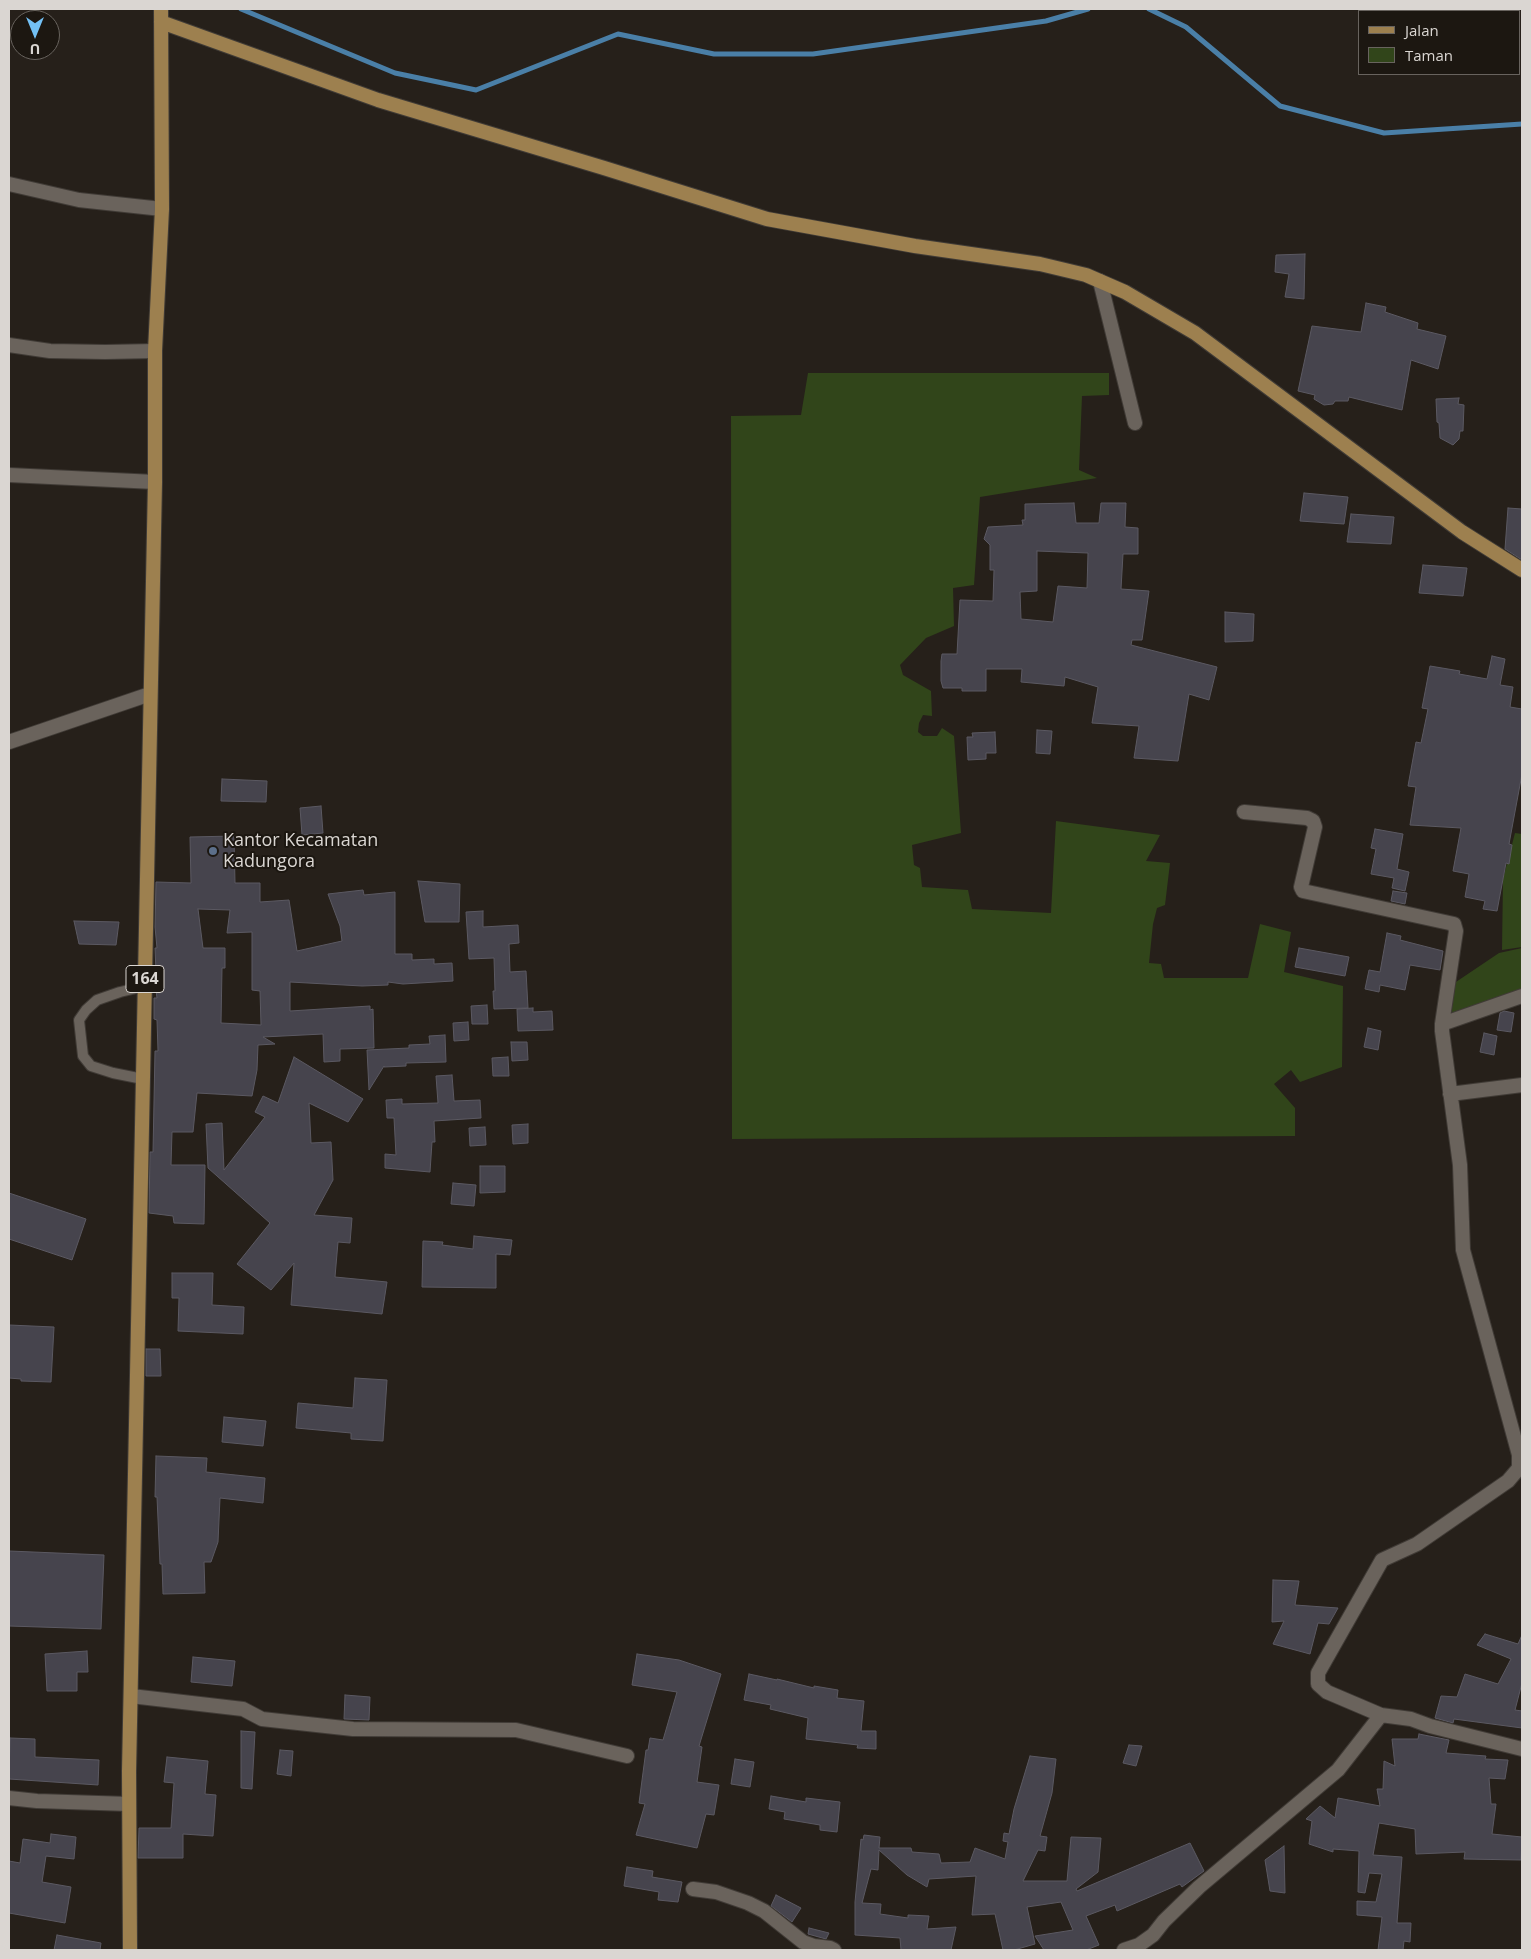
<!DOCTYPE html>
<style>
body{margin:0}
#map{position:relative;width:1531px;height:1959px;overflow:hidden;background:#26201a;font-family:"Open Sans",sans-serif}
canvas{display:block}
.frame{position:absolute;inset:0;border:10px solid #dad6d2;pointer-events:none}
.legend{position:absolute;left:1358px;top:10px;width:162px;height:65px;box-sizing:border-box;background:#1c1711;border:1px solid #68635e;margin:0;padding:6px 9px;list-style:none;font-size:15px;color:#dad6d2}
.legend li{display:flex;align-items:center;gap:10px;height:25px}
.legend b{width:25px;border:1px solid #68635e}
.north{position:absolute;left:10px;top:10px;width:50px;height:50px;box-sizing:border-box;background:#1c1711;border:1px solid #68635e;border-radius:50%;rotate:180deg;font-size:14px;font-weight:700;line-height:20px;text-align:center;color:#dad6d2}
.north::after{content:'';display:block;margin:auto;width:18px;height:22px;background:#73c1f5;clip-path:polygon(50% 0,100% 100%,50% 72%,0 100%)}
</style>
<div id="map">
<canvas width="1531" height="1959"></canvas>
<div class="frame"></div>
<ul class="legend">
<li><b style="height:6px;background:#9d804f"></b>Jalan</li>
<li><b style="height:14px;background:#31451a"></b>Taman</li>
</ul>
<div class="north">U</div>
</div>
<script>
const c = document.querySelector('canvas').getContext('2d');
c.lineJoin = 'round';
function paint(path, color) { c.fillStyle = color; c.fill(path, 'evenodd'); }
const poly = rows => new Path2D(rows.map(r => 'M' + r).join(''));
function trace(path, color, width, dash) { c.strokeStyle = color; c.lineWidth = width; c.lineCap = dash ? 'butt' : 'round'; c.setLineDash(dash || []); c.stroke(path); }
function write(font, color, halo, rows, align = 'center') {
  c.font = font + ' "Open Sans",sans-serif'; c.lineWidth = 4; c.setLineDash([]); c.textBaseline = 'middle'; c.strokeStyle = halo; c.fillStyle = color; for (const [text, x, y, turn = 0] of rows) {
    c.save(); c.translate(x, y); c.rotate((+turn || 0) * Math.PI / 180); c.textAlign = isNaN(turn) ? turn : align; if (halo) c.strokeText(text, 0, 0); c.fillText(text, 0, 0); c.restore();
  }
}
paint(poly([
 [808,373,1109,373,1109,395,1082,396,1079,470,1097,478,980,497,974,585,953,588,954,626,926,638,900,665,903,675,931,691,932,716,923,715,919,723,918,732,923,736,937,736,942,728,954,736,961,833,912,845,914,865,920,868,922,887,968,890,972,909,1051,913,1056,821,1160,835,1146,861,1170,863,1165,905,1157,908,1153,924,1149,963,1161,964,1164,978,1248,978,1260,924,1291,932,1284,972,1343,986,1342,1067,1300,1082,1291,1070,1274,1084,1295,1108,1295,1136,732,1139,731,416,801,415],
 [1515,833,1522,834,1522,947,1502,950,1503,879],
 [1522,948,1522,993,1446,1019,1447,988,1499,953]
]), '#31451a');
trace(poly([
 [241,9,395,73,476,90,618,34,714,54,813,54,1046,21,1088,9],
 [1149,9,1186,27,1280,106,1384,133,1522,124]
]), '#4a7fa7', 5);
const building = poly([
 [1305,254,1304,299,1285,297,1289,274,1275,272,1276,255,1305,254],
 [1366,303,1386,307,1385,312,1418,323,1417,329,1446,336,1438,369,1411,360,1402,410,1349,397,1348,401,1335,401,1333,404,1324,405,1314,399,1315,395,1298,391,1312,326,1361,332,1366,303],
 [1459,398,1458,404,1464,405,1463,431,1460,431,1459,439,1453,445,1440,438,1439,423,1437,422,1436,399,1459,398],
 [1304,493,1348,497,1344,524,1300,521,1304,493],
 [1074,503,1076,523,1099,523,1101,503,1126,503,1125,527,1138,528,1138,554,1123,554,1121,589,1149,591,1142,640,1132,640,1131,645,1217,667,1209,700,1189,694,1178,761,1134,758,1139,726,1092,723,1098,687,1065,677,1064,686,1021,682,1022,669,986,669,986,691,962,691,962,688,943,688,941,681,941,661,942,654,957,654,960,600,993,601,994,570,990,570,990,545,984,539,988,527,1023,525,1022,520,1025,520,1025,504,1074,503],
 [1037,551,1088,553,1087,588,1058,586,1053,622,1021,619,1020,592,1037,591,1037,551],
 [1508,508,1522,509,1522,560,1505,549,1508,508],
 [1351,514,1394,517,1391,544,1347,542,1351,514],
 [1423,565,1467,568,1463,596,1419,593,1423,565],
 [1225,612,1254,614,1253,641,1225,642,1225,612],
 [1492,656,1505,659,1500,685,1513,687,1510,707,1522,709,1522,774,1509,844,1512,845,1509,864,1506,863,1497,911,1483,909,1485,901,1465,897,1469,874,1453,871,1461,828,1410,825,1416,787,1408,786,1416,742,1421,743,1428,709,1422,708,1430,666,1460,671,1459,674,1487,679,1492,656],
 [1037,730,1052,731,1050,754,1036,753,1037,730],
 [995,732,996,753,986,753,986,759,968,760,967,737,973,737,972,733,995,732],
 [222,779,267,781,266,802,221,801,222,779],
 [321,806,323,833,302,835,300,808,321,806],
 [1375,829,1403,834,1397,869,1409,872,1405,891,1392,888,1394,878,1371,874,1376,849,1371,848,1375,829],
 [234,836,235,883,260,883,260,902,289,900,297,951,342,941,340,926,328,894,363,890,364,895,395,892,395,954,412,954,412,960,434,959,434,964,452,963,453,981,403,984,388,982,388,985,362,986,290,982,290,1011,370,1006,370,1010,373,1009,374,1048,340,1049,340,1061,324,1062,323,1034,263,1037,275,1044,258,1045,257,1070,252,1096,197,1093,193,1132,172,1132,171,1165,205,1165,204,1224,174,1223,173,1216,149,1213,150,1152,153,1152,155,1051,158,1051,157,1020,154,1019,154,998,157,998,154,975,154,971,156,972,155,948,157,948,155,927,156,882,191,883,190,837,234,836],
 [198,909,230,910,227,933,252,932,252,990,260,991,261,1025,221,1023,222,968,225,968,225,948,203,948,198,909],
 [418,881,460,884,459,922,425,922,418,881],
 [1393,891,1407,893,1405,904,1391,901,1393,891],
 [483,911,483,927,518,925,519,943,509,944,510,972,526,971,528,1008,494,1009,493,991,495,991,494,958,469,959,466,912,483,911],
 [74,921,119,922,116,945,79,944,74,921],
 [1387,933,1401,936,1400,940,1443,951,1440,970,1410,965,1405,990,1380,985,1379,992,1365,989,1369,970,1380,972,1387,933],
 [1299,948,1349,957,1345,976,1295,967,1299,948],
 [487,1005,488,1024,472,1024,471,1006,487,1005],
 [533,1008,533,1012,552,1011,553,1030,518,1031,517,1009,533,1008],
 [1504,1011,1514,1013,1511,1032,1497,1030,1500,1013,1504,1011],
 [468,1022,469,1040,454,1041,453,1023,468,1022],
 [1368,1028,1381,1031,1378,1050,1364,1047,1368,1028],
 [1484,1033,1497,1036,1494,1055,1480,1052,1484,1033],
 [445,1035,446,1062,406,1063,406,1066,384,1067,384,1066,369,1090,367,1050,409,1048,409,1045,430,1044,429,1036,445,1035],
 [511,1042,527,1042,528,1060,512,1061,511,1042],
 [294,1057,363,1099,348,1122,309,1103,311,1143,331,1142,333,1180,314,1215,352,1218,350,1243,338,1242,335,1277,387,1282,382,1314,291,1305,294,1263,271,1290,237,1264,270,1223,208,1168,206,1124,222,1123,224,1170,265,1117,255,1112,263,1096,278,1103,294,1057],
 [508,1057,509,1076,493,1076,492,1058,508,1057],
 [452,1075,454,1101,480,1100,481,1118,434,1121,435,1142,432,1142,430,1172,385,1168,385,1154,396,1155,394,1118,387,1118,386,1100,402,1099,402,1104,438,1103,436,1076,452,1075],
 [528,1124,528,1143,513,1144,512,1125,528,1124],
 [485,1127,486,1145,470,1146,469,1128,485,1127],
 [480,1166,505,1166,505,1192,480,1193,480,1166],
 [453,1183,476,1185,474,1206,451,1204,453,1183],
 [9,1193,86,1219,72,1260,9,1239,9,1193],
 [474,1236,512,1240,510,1255,496,1254,496,1288,422,1287,423,1241,443,1242,442,1245,473,1249,474,1236],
 [172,1273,213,1273,212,1305,244,1307,243,1334,178,1331,179,1298,172,1298,172,1273],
 [9,1325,54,1327,51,1382,21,1381,21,1379,9,1378,9,1325],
 [146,1349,160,1349,161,1376,146,1376,146,1349],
 [355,1378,387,1380,383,1441,351,1439,351,1433,296,1428,298,1403,353,1408,355,1378],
 [224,1417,266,1421,263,1446,222,1442,224,1417],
 [156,1456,207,1458,206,1472,265,1478,263,1503,220,1498,218,1542,211,1562,204,1562,205,1593,163,1594,162,1564,160,1564,157,1497,155,1497,156,1456],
 [9,1551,104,1555,101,1629,9,1626,9,1551],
 [1273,1580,1299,1581,1295,1605,1338,1608,1329,1624,1318,1623,1310,1654,1273,1644,1284,1621,1272,1622,1273,1580],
 [1485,1634,1518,1644,1522,1635,1522,1683,1515,1710,1522,1711,1522,1728,1454,1719,1453,1723,1435,1718,1441,1696,1457,1697,1465,1674,1498,1684,1511,1659,1477,1645,1485,1634],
 [87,1651,88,1672,77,1672,77,1691,47,1691,45,1654,87,1651],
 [637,1654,679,1660,721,1674,699,1746,702,1747,697,1782,719,1785,714,1815,706,1814,697,1848,636,1835,645,1804,639,1803,646,1750,648,1750,650,1738,663,1740,677,1692,632,1685,637,1654],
 [193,1657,235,1661,232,1686,191,1682,193,1657],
 [749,1674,777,1680,777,1679,814,1688,814,1686,838,1690,837,1698,864,1701,861,1731,876,1731,876,1749,857,1748,858,1745,806,1739,808,1718,770,1709,771,1705,744,1700,749,1674],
 [345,1695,370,1697,369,1720,344,1719,345,1695],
 [241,1731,255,1732,252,1789,241,1788,241,1731],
 [1419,1734,1449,1740,1446,1753,1486,1756,1485,1759,1508,1760,1505,1779,1489,1778,1491,1804,1496,1804,1492,1834,1522,1837,1521,1860,1464,1859,1465,1852,1416,1854,1415,1829,1379,1823,1373,1855,1402,1857,1397,1923,1411,1923,1410,1942,1404,1941,1403,1950,1378,1950,1382,1917,1357,1915,1357,1901,1376,1902,1382,1874,1369,1873,1365,1893,1358,1892,1359,1851,1333,1849,1333,1852,1309,1844,1312,1821,1306,1819,1320,1806,1335,1818,1338,1798,1380,1806,1377,1789,1383,1789,1384,1761,1395,1766,1392,1739,1418,1739,1419,1734],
 [10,1738,35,1739,35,1757,99,1760,98,1785,9,1779,10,1738],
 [1129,1745,1142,1746,1136,1766,1123,1763,1129,1745],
 [280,1750,293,1751,291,1776,277,1774,280,1750],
 [1030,1756,1056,1759,1052,1793,1040,1836,1047,1837,1045,1851,1038,1850,1023,1881,1067,1881,1071,1837,1101,1838,1098,1872,1076,1889,1077,1891,1190,1843,1204,1871,1182,1887,1180,1884,1117,1911,1115,1905,1086,1916,1099,1945,1086,1950,1044,1950,1035,1936,1073,1930,1061,1902,1027,1907,1035,1944,1014,1950,1003,1950,995,1914,972,1915,976,1876,929,1879,927,1887,907,1875,879,1850,878,1870,871,1869,862,1903,881,1904,880,1914,908,1918,908,1915,929,1916,927,1929,956,1927,951,1950,901,1950,900,1938,855,1935,855,1902,861,1839,863,1840,864,1835,880,1837,879,1848,911,1848,912,1852,939,1854,941,1863,970,1862,975,1848,1005,1859,1008,1842,1003,1841,1004,1833,1009,1834,1014,1809,1030,1756],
 [167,1757,208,1761,205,1794,216,1795,213,1836,183,1834,183,1858,138,1858,139,1828,171,1828,174,1783,164,1782,167,1757],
 [735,1759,754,1762,750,1787,731,1784,735,1759],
 [771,1796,806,1802,806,1798,840,1802,837,1832,820,1830,820,1825,784,1819,785,1812,769,1809,771,1796],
 [51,1834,76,1837,74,1859,46,1856,42,1882,71,1887,65,1923,9,1913,9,1861,20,1863,23,1839,50,1843,51,1834],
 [1284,1846,1285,1893,1270,1891,1265,1860,1284,1846],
 [627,1867,653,1871,652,1877,682,1882,678,1902,658,1900,659,1892,624,1886,627,1867],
 [776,1895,801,1908,792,1922,771,1906,776,1895],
 [809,1928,829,1933,826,1939,808,1934,809,1928],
 [57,1935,101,1943,100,1950,54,1950,57,1935]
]);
paint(building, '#46444d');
trace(building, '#5b5962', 1);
const service = poly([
 [143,1079,113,1073,91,1066,83,1056,79,1020,86,1010,97,1000,120,992,145,986]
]);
const minor = poly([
 [9,184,79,200,162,209],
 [1100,281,1135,423],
 [9,345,50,351,105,352,155,351],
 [9,475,155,482],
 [1244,812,1307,818,1313,821,1315,827,1301,887,1303,891,1454,924,1456,931,1442,1024],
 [1450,1094,1522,1085],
 [131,1696,243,1709,262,1719,353,1729,516,1730,627,1756],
 [1381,1715,1327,1692,1318,1684,1318,1673,1382,1560,1417,1544,1508,1481,1519,1468,1519,1455,1463,1250,1460,1165,1442,1031,1442,1024,1522,996],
 [9,1798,37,1801,129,1804],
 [693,1889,716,1892,748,1903,764,1911,803,1942,814,1946,830,1948,834,1950],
 [1124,1950,1139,1945,1153,1935,1164,1921,1199,1887,1338,1770,1381,1715,1411,1719,1430,1726,1522,1749]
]);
const tertiary = poly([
 [9,742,150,694]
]);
const primary = poly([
 [161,22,378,100,604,168,767,219,915,246,1040,264,1086,275,1125,292,1195,333,1462,532,1522,570],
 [130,1950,129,1771,155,482,155,351,162,209,161,9]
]);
trace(service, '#403b36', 12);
trace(minor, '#403b36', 16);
trace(tertiary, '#403b36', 16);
trace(primary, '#403b36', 16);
trace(service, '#6a635c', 10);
trace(minor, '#6a635c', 14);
trace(tertiary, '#6a635c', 14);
trace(primary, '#9d804f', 14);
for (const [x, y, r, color] of [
 [213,851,5,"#5c6f8a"]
]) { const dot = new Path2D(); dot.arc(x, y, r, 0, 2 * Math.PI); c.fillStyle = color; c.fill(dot); trace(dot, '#1c1711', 2); }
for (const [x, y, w] of [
 [145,979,38]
]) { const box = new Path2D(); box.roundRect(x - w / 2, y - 13.5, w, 27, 4); c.fillStyle = '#1c1711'; c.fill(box); trace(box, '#dad6d2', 1); }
write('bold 16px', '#dad6d2', null, [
 ["164",145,979]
]);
write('18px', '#dad6d2', '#1c1711', [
 ["Kantor Kecamatan",223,841],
 ["Kadungora",223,862]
], 'left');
</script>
